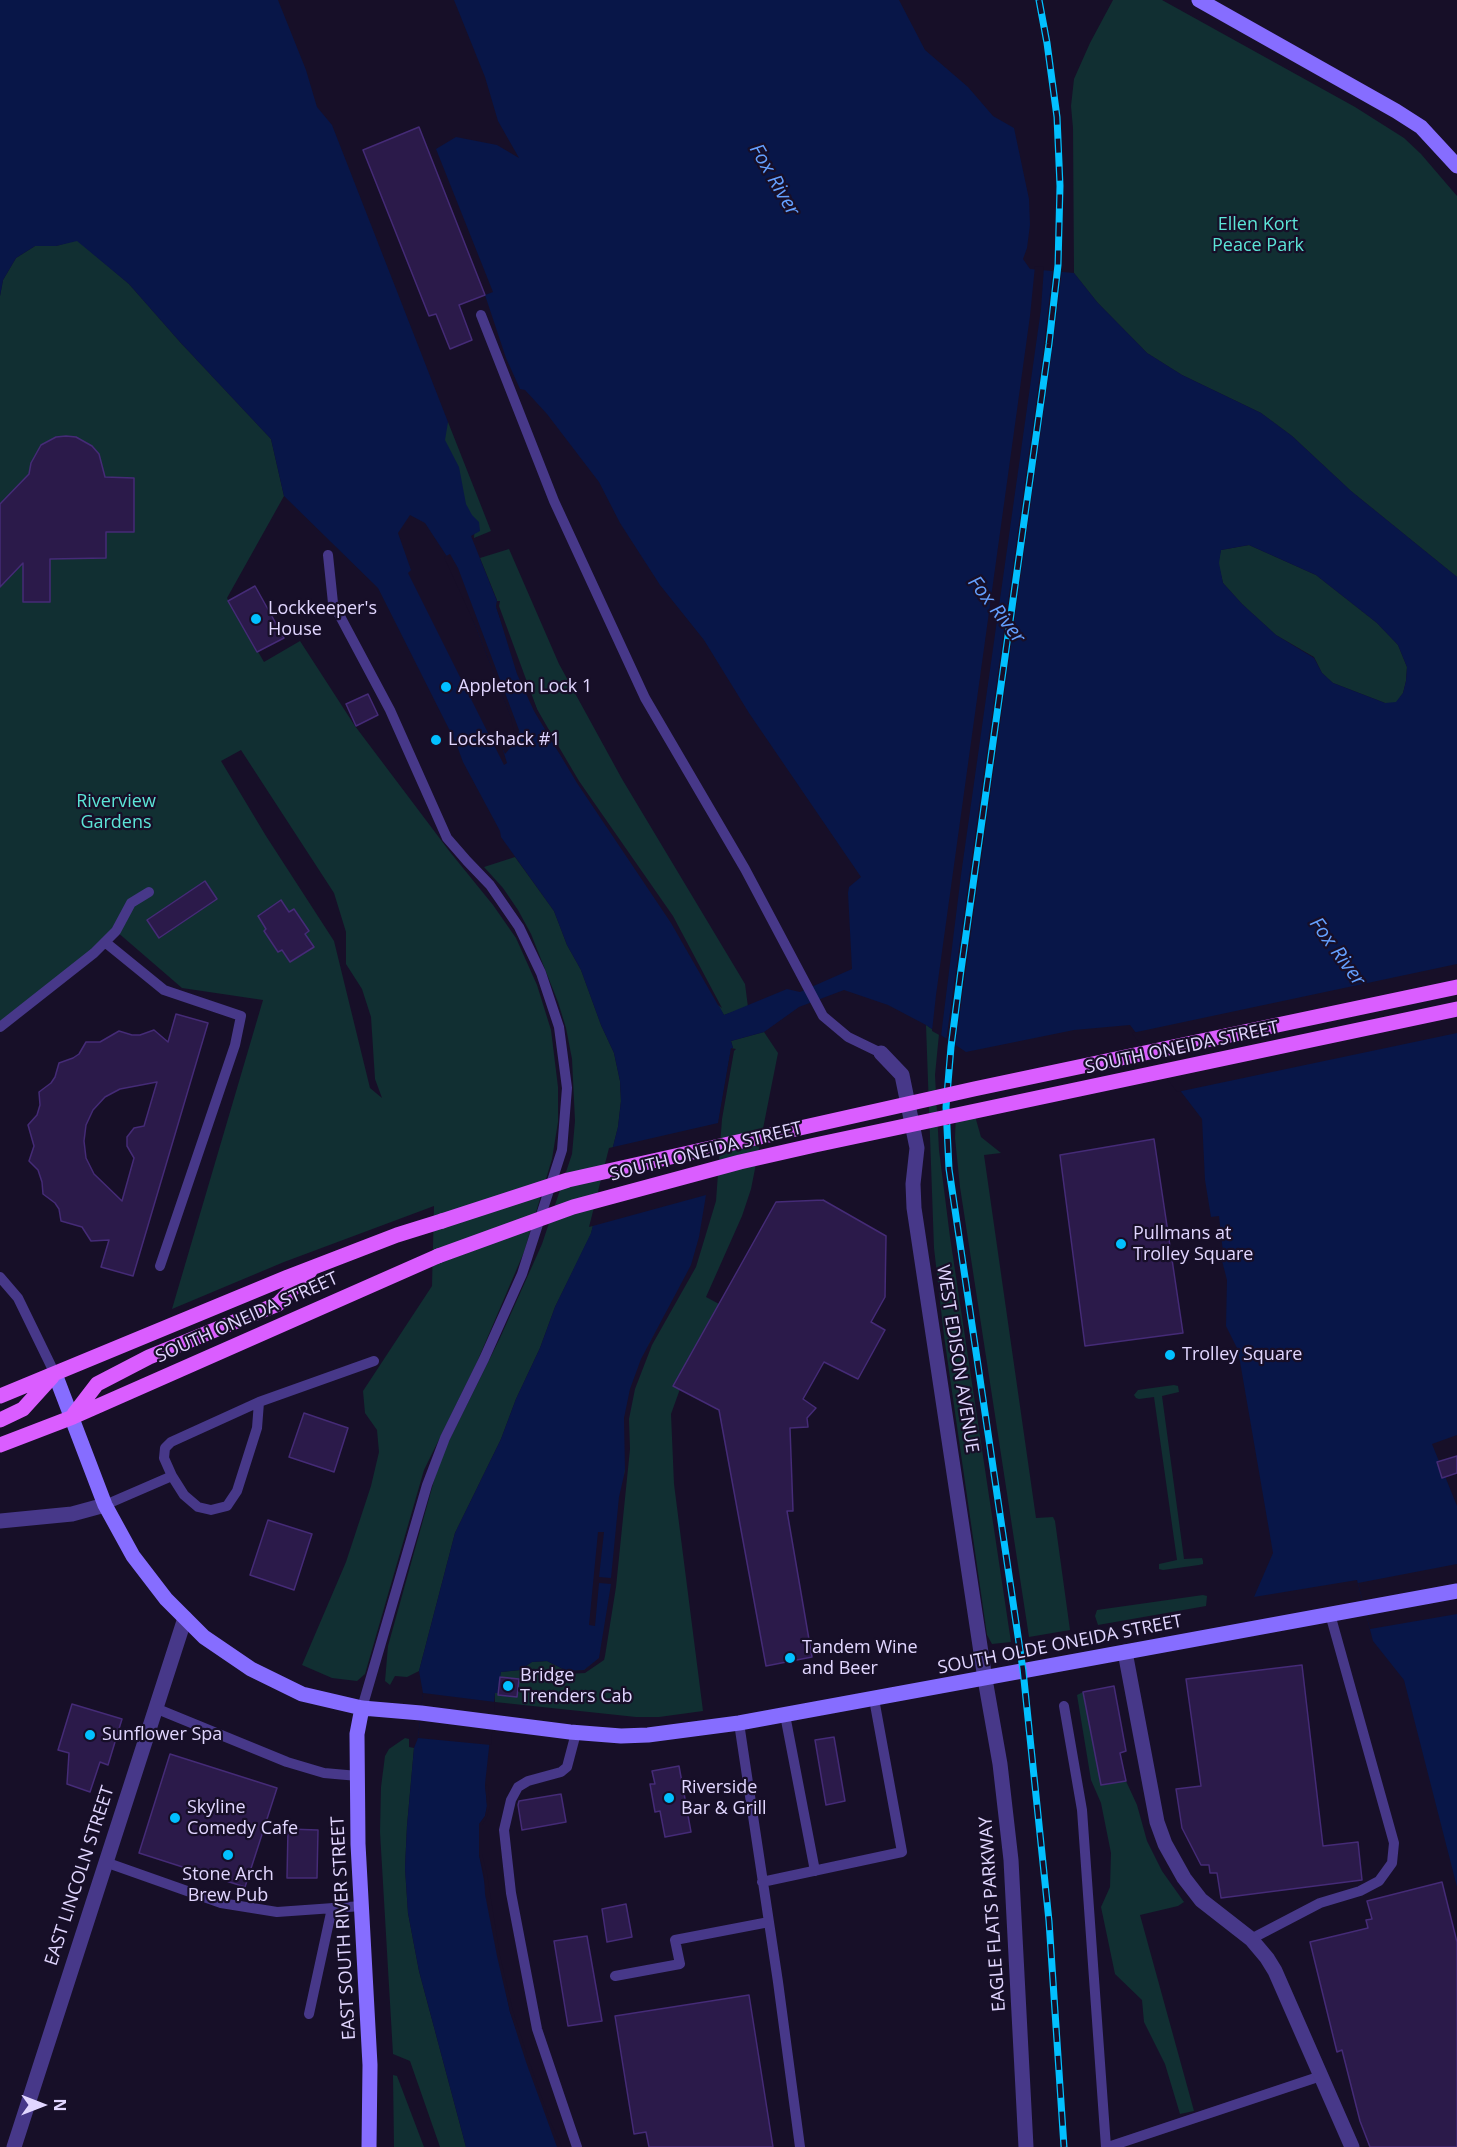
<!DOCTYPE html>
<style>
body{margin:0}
#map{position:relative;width:1457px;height:2147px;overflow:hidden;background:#170f28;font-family:"Open Sans",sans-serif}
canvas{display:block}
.north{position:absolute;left:12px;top:2075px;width:60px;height:60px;-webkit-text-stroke:4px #170f28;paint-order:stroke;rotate:90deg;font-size:16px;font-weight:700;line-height:24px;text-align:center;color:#e1d6ff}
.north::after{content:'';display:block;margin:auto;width:21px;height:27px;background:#e1d6ff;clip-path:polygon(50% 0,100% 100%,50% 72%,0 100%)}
</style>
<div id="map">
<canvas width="1457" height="2147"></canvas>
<div class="north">N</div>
</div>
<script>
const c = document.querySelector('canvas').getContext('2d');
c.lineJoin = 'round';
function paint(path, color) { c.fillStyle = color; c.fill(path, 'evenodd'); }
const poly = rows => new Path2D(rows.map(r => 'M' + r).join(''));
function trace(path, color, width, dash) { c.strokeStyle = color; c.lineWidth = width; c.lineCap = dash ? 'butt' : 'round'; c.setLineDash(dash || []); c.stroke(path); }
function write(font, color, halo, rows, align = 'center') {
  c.font = font + ' "Open Sans",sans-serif'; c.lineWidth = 4.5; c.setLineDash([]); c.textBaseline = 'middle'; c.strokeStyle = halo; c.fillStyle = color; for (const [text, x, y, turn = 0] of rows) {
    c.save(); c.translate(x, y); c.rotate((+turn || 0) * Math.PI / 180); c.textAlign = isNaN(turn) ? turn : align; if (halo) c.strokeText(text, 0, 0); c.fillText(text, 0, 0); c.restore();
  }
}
paint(poly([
 [1113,0,1162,0,1355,107,1404,138,1421,154,1457,196,1457,577,1351,491,1292,436,1261,413,1182,375,1147,353,1097,302,1074,273,1073,128,1071,106,1074,79,1090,43],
 [77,240,129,284,180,342,271,439,284,496,227,598,264,662,300,641,355,726,450,852,493,905,516,938,537,985,551,1030,558,1087,558,1122,552,1159,524,1252,477,1362,424,1470,365,1674,357,1681,332,1678,302,1665,346,1562,371,1486,379,1452,377,1430,365,1413,363,1391,432,1286,434,1206,284,1262,172,1309,263,1000,182,988,116,931,0,1027,0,296,3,280,16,258,35,246,56,246],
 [241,750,334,893,346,932,346,964,362,989,371,1017,375,1079,382,1098,370,1088,334,941,266,836,221,761],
 [448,422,491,531,474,538,475,522,466,513,444,443,443,427],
 [1249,545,1316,575,1377,623,1398,645,1407,667,1406,681,1403,693,1396,703,1385,703,1333,683,1322,673,1314,657,1276,635,1242,604,1223,583,1218,563,1221,550],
 [509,549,559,664,622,779,745,984,748,1007,724,1015,577,783,541,720,496,606,497,600,480,558],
 [515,857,554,911,567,945,581,970,601,1025,614,1053,620,1081,621,1101,618,1127,591,1234,555,1307,540,1348,516,1399,501,1439,455,1533,419,1671,407,1677,395,1676,390,1685,385,1681,388,1646,435,1477,445,1449,500,1338,542,1244,572,1154,575,1121,572,1059,566,1028,558,1002,531,934,518,910,503,888,484,867],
 [926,1025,939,1034,935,1075,939,1150,950,1237,1011,1642,992,1644,987,1635,944,1336,934,1248],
 [764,1032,778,1053,751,1189,742,1216,706,1297,719,1304,680,1389,671,1414,674,1484,703,1711,659,1717,636,1717,495,1702,495,1692,501,1672,520,1670,532,1662,547,1661,567,1671,632,1388,719,1119,731,1048,733,1048,731,1041],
 [956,1111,975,1116,981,1137,1001,1153,984,1155,1036,1518,1053,1517,1055,1521,1070,1630,1029,1637,960,1187,955,1138],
 [1174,1385,1178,1386,1179,1392,1162,1396,1184,1559,1202,1558,1203,1561,1203,1564,1199,1565,1163,1570,1159,1569,1159,1564,1177,1560,1154,1397,1139,1399,1136,1398,1134,1395,1138,1390],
 [1203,1595,1207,1596,1206,1606,1098,1625,1095,1616,1097,1610],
 [1083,1692,1101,1785,1126,1781,1137,1805,1147,1841,1162,1871,1184,1902,1178,1906,1140,1915,1194,2111,1180,2114,1165,2064,1144,2022,1142,2000,1115,1974,1101,1907,1110,1887,1111,1853,1101,1803,1091,1780,1077,1695],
 [405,1738,409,1739,409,1747,414,1748,407,1826,405,1868,408,1913,419,1971,466,2147,440,2147,410,2061,393,2054,380,1832,381,1787,385,1756,389,1749],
 [393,2075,397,2076,424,2147,394,2147]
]), '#112f32');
paint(poly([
 [0,0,278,0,306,70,317,107,332,125,448,422,445,440,459,467,466,504,472,515,479,522,480,531,471,536,497,601,496,607,521,675,550,739,671,918,724,1015,787,989,800,992,852,969,848,893,849,887,861,877,749,713,704,640,660,585,620,523,599,482,547,414,525,390,520,389,506,358,485,295,493,292,436,149,456,137,497,145,519,158,498,121,485,77,454,0,899,0,925,50,968,87,993,116,1014,128,1029,199,1030,225,1027,248,1023,259,1030,269,1074,273,1097,302,1147,353,1182,375,1261,413,1292,436,1351,491,1457,577,1457,1435,1432,1444,1457,1506,1457,1887,1404,1680,1373,1641,1357,1580,1254,1597,1273,1553,1238,1350,1226,1326,1227,1280,1220,1253,1223,1252,1219,1216,1211,1217,1205,1180,1202,1119,1130,1025,1074,1030,966,1052,926,1025,888,1005,844,990,799,1007,764,1032,731,1041,733,1048,731,1049,719,1119,713,1200,693,1265,649,1344,632,1388,626,1419,627,1448,613,1587,602,1657,584,1670,567,1671,547,1661,532,1662,520,1670,501,1672,498,1693,495,1693,485,1784,487,1806,485,1816,479,1825,479,1855,510,2012,559,2147,466,2147,419,1971,408,1913,405,1868,407,1826,414,1748,418,1738,423,1693,419,1671,455,1533,501,1439,516,1399,540,1348,555,1307,591,1233,618,1127,621,1101,620,1081,614,1053,601,1025,581,970,567,945,554,911,501,837,500,831,463,762,456,743,378,588,284,496,271,439,180,342,129,284,77,241,56,246,35,246,16,258,3,280,0,296],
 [410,515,425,523,450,561,517,732,515,741,503,750,507,763,504,765,408,573,411,570,398,533],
 [1249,545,1316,575,1377,623,1398,645,1407,667,1406,681,1403,693,1396,702,1385,703,1333,683,1322,673,1314,658,1276,635,1242,604,1223,583,1219,563,1221,550]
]), '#081648');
paint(poly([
 [1035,266,1044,267,1041,309,961,875,941,1036,932,1031,936,995,1030,316],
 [1053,268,1062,269,1055,330,955,1048,946,1041,1043,353],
 [450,554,458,568,519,730,518,739,505,754,502,747,513,740,514,732,511,717,476,627,444,557],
 [497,601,500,601,499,606,537,709,553,737,579,781,673,916,722,1008,718,1005,671,923,577,783,534,711,517,674,496,606],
 [1457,964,1457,1033,1177,1092,1132,1033],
 [731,1048,736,1049,734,1051,722,1119,716,1201,696,1267,652,1345,635,1389,629,1419,630,1449,616,1587,605,1656,604,1660,585,1673,568,1674,567,1671,584,1670,599,1658,611,1584,599,1583,595,1626,589,1625,598,1532,604,1532,599,1577,611,1578,619,1497,625,1471,624,1418,630,1389,641,1359,691,1265,699,1237,706,1195,589,1227,609,1148,718,1123],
 [1457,1564,1457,1614,1370,1629,1358,1583],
 [423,1693,495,1702,491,1745,418,1738],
 [485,1784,488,1786,490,1806,487,1817,482,1825,482,1854,487,1874,500,1956,513,2011,529,2061,550,2121,562,2147,557,2147,526,2062,510,2012,497,1956,485,1894,484,1874,479,1855,479,1824,485,1816,487,1806]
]), '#170f28');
const building = poly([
 [419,127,485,295,459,305,472,340,450,349,436,314,429,316,363,150,419,127],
 [66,436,76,437,92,446,99,454,105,477,134,478,134,532,106,532,106,558,50,559,50,602,23,602,23,563,0,587,0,504,29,474,31,463,41,445,56,437,66,436],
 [255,586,284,638,257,652,228,601,255,586],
 [368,694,378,715,356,726,346,704,368,694],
 [205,881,217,899,159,938,147,920,205,881],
 [281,900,289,912,294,909,309,931,305,934,314,947,290,962,282,950,278,952,264,931,266,929,258,916,281,900],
 [176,1014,208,1023,133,1276,101,1267,109,1240,91,1241,82,1227,61,1221,59,1209,55,1203,43,1194,42,1182,38,1170,29,1161,34,1146,28,1125,37,1115,40,1105,39,1092,51,1083,55,1077,59,1063,73,1058,79,1054,86,1042,100,1042,119,1031,132,1035,140,1035,154,1030,168,1042,176,1014],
 [157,1082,144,1126,134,1128,127,1137,127,1146,134,1158,122,1201,94,1174,86,1158,84,1141,86,1125,93,1110,105,1097,120,1089,157,1082],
 [1154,1139,1183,1333,1085,1346,1060,1155,1154,1139],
 [823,1200,886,1236,885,1297,871,1322,885,1330,858,1379,824,1362,803,1399,816,1408,807,1418,808,1427,790,1428,793,1511,787,1511,812,1657,766,1666,719,1410,673,1386,776,1202,823,1200],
 [304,1413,348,1428,334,1472,289,1457,304,1413],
 [1457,1456,1457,1473,1442,1478,1437,1462,1457,1456],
 [268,1520,312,1534,294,1590,250,1575,268,1520],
 [1302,1665,1323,1846,1358,1842,1362,1880,1221,1898,1217,1873,1210,1873,1209,1865,1201,1865,1182,1828,1176,1789,1201,1786,1186,1679,1302,1665],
 [500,1677,519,1679,517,1697,498,1695,500,1677],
 [1114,1686,1126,1751,1120,1753,1126,1781,1101,1785,1083,1692,1114,1686],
 [72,1704,122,1719,108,1765,100,1762,90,1792,67,1784,69,1753,58,1750,72,1704],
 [834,1737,845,1801,826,1805,815,1740,834,1737],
 [170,1754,277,1788,245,1887,139,1853,170,1754],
 [679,1766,691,1832,665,1837,660,1811,655,1812,650,1784,655,1784,652,1771,679,1766],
 [561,1794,566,1822,522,1830,518,1805,519,1801,561,1794],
 [288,1829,318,1830,317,1878,287,1878,288,1829],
 [1442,1882,1457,1942,1457,2147,1370,2147,1360,2121,1342,2050,1337,2052,1310,1942,1368,1928,1366,1920,1372,1919,1367,1901,1442,1882],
 [626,1904,632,1937,607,1942,602,1909,626,1904],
 [587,1936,602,2021,568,2026,554,1941,587,1936],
 [749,1995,773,2147,649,2147,646,2132,634,2134,615,2016,749,1995]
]);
paint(building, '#2b1a4a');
trace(building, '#452b77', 1.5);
trace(poly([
 [481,315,554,501,645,698,745,869,823,1016,848,1037,881,1053],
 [328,555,333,603,390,710,447,838,467,861,490,885,519,927,541,973,559,1027,567,1088,562,1150,522,1274,484,1359,445,1438,427,1485,362,1708],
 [105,942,164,990,241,1016,235,1045,160,1266],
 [0,1027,94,953,116,931,131,903,149,892],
 [0,1277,18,1298,55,1374],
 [172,1476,184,1495,198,1507,211,1510,227,1506,237,1491,257,1428,259,1402],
 [105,1505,172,1476,164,1458,165,1448,171,1442,259,1402,374,1361],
 [1064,1706,1082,1810,1106,2147],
 [155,1708,287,1762,324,1773,358,1776],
 [785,1715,815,1871],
 [739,1723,778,1982,800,2147],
 [576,1733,567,1767,561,1772,528,1781,518,1787,511,1800,504,1830,511,1893,537,2029,577,2147],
 [105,1862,221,1903,277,1912,362,1906],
 [762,1882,902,1852,874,1699],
 [1251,1939,1320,1903,1360,1891,1379,1881,1392,1863,1394,1843,1330,1614],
 [615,1976,680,1964,675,1940,769,1922],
 [309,2014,332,1908],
 [1108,2147,1321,2076]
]), '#473889', 10);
trace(poly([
 [881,1053,902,1075,917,1148,913,1184,914,1208,985,1679,1000,1764,1011,1860,1026,2147],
 [0,1521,72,1514,105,1505],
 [1125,1652,1157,1822,1165,1844,1184,1878,1201,1900,1251,1939,1267,1958,1275,1971,1352,2147],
 [14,2147,185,1618]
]), '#473889', 15);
trace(poly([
 [1199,0,1396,111,1421,127,1457,166],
 [55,1374,105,1505,133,1556,166,1599,204,1637,251,1669,302,1694,362,1708,421,1713,570,1732,621,1736,648,1735,739,1723,1457,1591],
 [362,1708,357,1734,358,1844,370,2065,369,2147]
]), '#866dff', 15);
trace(poly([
 [0,1396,288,1277,397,1235,442,1221],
 [74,1414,97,1384,149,1357,278,1304,310,1271],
 [0,1420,23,1409,52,1377],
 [0,1445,73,1417,438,1256]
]), '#da5dff', 15);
const rail = poly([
 [1039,0,1047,43,1057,117,1060,186,1058,265,1049,344,961,970,951,1047,946,1107,949,1169,1023,1670,1049,1921,1064,2147]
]);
trace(rail, '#02c0ff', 7);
trace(rail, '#170f28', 4.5, [14]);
trace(poly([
 [442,1221,568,1180,974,1089,1457,987],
 [438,1256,573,1207,740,1162,815,1145,1457,1009]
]), '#da5dff', 15);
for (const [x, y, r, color] of [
 [256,619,6,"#02c0ff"],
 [446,687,6,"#02c0ff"],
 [436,740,6,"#02c0ff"],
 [1121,1244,6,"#02c0ff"],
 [1170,1355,6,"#02c0ff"],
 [790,1658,6,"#02c0ff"],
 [508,1686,6,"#02c0ff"],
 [90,1735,6,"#02c0ff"],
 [669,1798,6,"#02c0ff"],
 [175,1818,6,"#02c0ff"],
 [228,1855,6,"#02c0ff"]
]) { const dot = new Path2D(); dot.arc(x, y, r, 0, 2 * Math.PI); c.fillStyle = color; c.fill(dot); trace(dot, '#170f28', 2); }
write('18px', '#5ce5d7', '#170f28', [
 ["Ellen Kort",1258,225],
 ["Peace Park",1258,246],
 ["Riverview",116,802],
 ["Gardens",116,823]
]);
write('18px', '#e1d6ff', '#170f28', [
 ["Lockkeeper's",268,609],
 ["House",268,630],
 ["Appleton Lock 1",458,687],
 ["Lockshack #1",448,740],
 ["Pullmans at",1133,1234],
 ["Trolley Square",1133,1255],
 ["Trolley Square",1182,1355],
 ["Tandem Wine",802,1648],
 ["and Beer",802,1669],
 ["Bridge",520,1676],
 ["Trenders Cab",520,1697],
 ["Sunflower Spa",102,1735],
 ["Riverside",681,1788],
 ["Bar & Grill",681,1809],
 ["Skyline",187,1808],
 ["Comedy Cafe",187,1829],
 ["Stone Arch",228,1875,"center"],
 ["Brew Pub",228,1896,"center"]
], 'left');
write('18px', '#e1d6ff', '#170f28', [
 ["SOUTH ONEIDA STREET",1182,1048,-12],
 ["SOUTH ONEIDA STREET",706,1152,-14],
 ["SOUTH ONEIDA STREET",247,1318,-24],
 ["WEST EDISON AVENUE",957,1359,81],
 ["SOUTH OLDE ONEIDA STREET",1060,1645,-11],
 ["EAST LINCOLN STREET",80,1876,-72],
 ["EAGLE FLATS PARKWAY",993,1914,-94],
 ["EAST SOUTH RIVER STREET",344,1928,-93]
]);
write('italic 20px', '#64a0ff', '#170f28', [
 ["Fox River",774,180,60],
 ["Fox River",996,610,52],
 ["Fox River",1337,952,54]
]);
</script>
